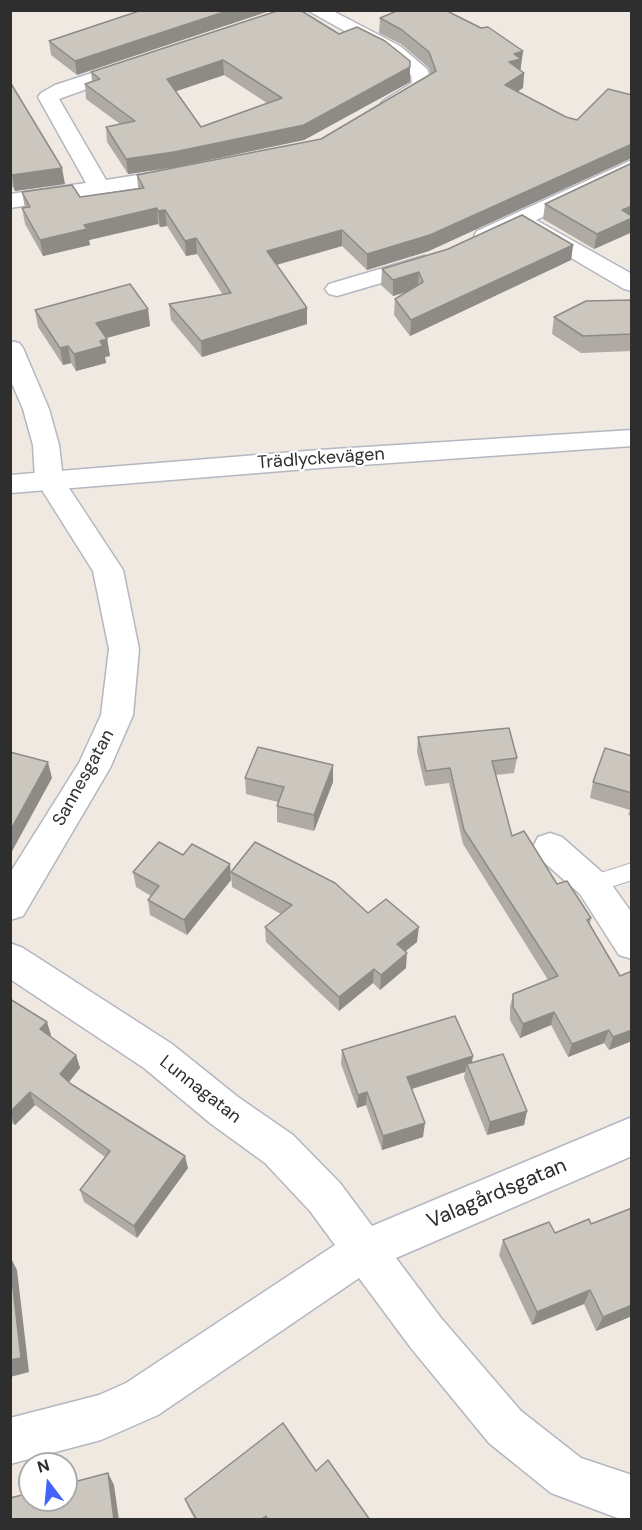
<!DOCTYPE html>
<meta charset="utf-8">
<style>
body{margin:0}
#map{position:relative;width:642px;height:1530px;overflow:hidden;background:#efe9e1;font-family:"DM Sans",sans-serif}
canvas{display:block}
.frame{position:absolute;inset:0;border:12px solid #2e2e2e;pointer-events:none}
.north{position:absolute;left:18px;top:1452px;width:60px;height:60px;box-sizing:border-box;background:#fff;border:2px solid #ababab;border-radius:50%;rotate:344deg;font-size:16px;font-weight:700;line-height:24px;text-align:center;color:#2e2e2e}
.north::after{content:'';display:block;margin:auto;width:21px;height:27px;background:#4264fb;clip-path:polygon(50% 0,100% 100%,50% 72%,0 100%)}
</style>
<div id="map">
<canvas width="642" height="1530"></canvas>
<div class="frame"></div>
<div class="north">N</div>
</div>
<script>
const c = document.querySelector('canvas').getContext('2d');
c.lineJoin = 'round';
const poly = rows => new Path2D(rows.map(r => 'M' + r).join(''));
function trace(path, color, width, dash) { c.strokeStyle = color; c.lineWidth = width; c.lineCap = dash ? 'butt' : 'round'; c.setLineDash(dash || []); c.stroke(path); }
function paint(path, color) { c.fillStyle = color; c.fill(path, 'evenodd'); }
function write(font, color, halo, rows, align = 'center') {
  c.font = font + ' "DM Sans",sans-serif'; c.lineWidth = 4.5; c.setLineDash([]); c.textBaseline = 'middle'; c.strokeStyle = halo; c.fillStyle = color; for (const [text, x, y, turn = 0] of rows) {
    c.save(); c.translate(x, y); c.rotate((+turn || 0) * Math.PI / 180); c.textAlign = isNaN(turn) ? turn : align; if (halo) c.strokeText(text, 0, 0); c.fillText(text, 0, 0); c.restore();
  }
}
const lane = poly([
 [632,863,632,880,592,893,585,890,582,884,585,878,632,863]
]);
const street = poly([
 [307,10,331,10,400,46,427,69,433,85,397,109,383,109,380,105,383,101,412,83,411,75,386,54,307,10],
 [135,59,142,61,145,65,142,69,59,99,106,180,181,168,189,170,192,175,189,180,10,208,10,194,86,183,38,97,41,93,55,85,135,59],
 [632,160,632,175,536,220,632,274,632,291,624,289,527,232,524,226,485,243,477,241,474,236,477,231,632,160],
 [424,256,432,258,436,263,432,268,337,296,329,294,325,289,329,284,424,256],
 [10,341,19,343,23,348,49,409,59,445,63,479,123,570,139,649,133,715,110,768,23,916,10,920,10,873,79,763,101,715,109,649,93,571,35,479,33,445,23,409,10,379,10,341],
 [550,833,562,837,604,874,632,913,632,959,619,955,580,894,538,857,533,847,538,837,550,833],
 [10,943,23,948,172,1044,238,1097,293,1135,340,1183,372,1226,632,1117,632,1156,396,1258,441,1318,521,1411,581,1458,632,1475,632,1520,623,1520,551,1493,489,1443,411,1348,359,1278,158,1415,101,1440,10,1464,10,1418,99,1395,126,1383,335,1245,310,1211,265,1163,210,1123,144,1068,10,979,10,943]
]);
const secondary = poly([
 [632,430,632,446,319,468,10,493,10,475,319,450,632,430]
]);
trace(lane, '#b4b7c1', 2);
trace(street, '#b4b7c1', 3);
trace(secondary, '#b4b7c1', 3);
paint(lane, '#fff');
paint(street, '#fff');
paint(secondary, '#fff');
paint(poly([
 [142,10,77,75,51,55,49,41],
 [280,10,410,82,304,140,176,167,128,174,107,142,106,127,120,124,86,99,85,84,92,81,91,72],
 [224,75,267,103,201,127,176,91],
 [380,18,523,51,520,70,524,73,523,88,517,92,566,117,577,120,632,95,429,251,367,270,342,246,277,265,307,308,307,324,202,357,171,320,169,304,223,295,197,254,186,256,167,226,160,227,158,224,89,240,90,245,43,256,25,224,22,208,25,208,22,192,80,197,138,188,137,175,321,139,431,74,428,67,401,44,379,33],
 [10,82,65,184,15,191,10,183],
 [545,204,630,233,594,249,543,219],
 [573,245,571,260,410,336,394,315,395,299,406,292,393,296,381,285,382,269],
 [632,300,632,351,581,353,552,334,554,317],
 [148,309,150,326,107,338,110,356,105,357,106,363,76,371,71,363,63,365,38,327,35,310],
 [418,737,517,758,514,773,496,775,512,836,557,884,591,918,590,924,632,1041,609,1050,604,1043,568,1057,551,1025,520,1038,510,1020,510,1007,513,994,548,980,463,844,449,783,425,786,417,752],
 [632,756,632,816,628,815,630,810,590,798,593,782],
 [333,765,333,782,314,831,277,822,277,806,278,802,246,794,245,778],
 [183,855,230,864,231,880,187,935,150,915,148,900,151,896,136,887,133,872],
 [231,872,368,913,417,942,405,951,406,968,380,990,373,983,339,1011,266,942,265,927,281,914,232,887],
 [10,999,51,1035,50,1036,76,1055,80,1068,69,1082,71,1084,188,1168,137,1238,84,1202,80,1190,105,1157,35,1105,15,1125,10,1122],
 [342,1050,473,1056,472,1062,527,1111,524,1125,487,1135,464,1078,465,1072,412,1089,423,1137,382,1150,366,1105,357,1108,341,1064],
 [591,1224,632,1316,596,1331,584,1304,532,1325,499,1255,503,1240,555,1233],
 [316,1471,370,1520,195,1520,188,1507,185,1499]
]), '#afaba4');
paint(poly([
 [230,10,273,10,77,75,75,61],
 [523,51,521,66,520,74,509,62,514,54],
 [223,60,224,75,168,94,167,79],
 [410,67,410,82,304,140,176,167,128,174,126,159],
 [524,73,523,88,503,100,505,85],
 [632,144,632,158,429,251,367,270,367,254],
 [62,168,65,184,15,191,12,175],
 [632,206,632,227,630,233,594,249,597,234,622,210],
 [157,208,158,224,89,240,90,245,43,256,40,240,84,225],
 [165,210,167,226,160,227,158,211],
 [342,230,342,246,268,267,267,251],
 [196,238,197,254,186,256,185,241],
 [573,245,571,260,410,336,411,320],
 [419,272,418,288,393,296,393,280],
 [307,308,307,324,202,357,201,341],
 [148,309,150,326,99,340,96,323],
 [107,339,110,356,105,357,106,363,76,371,74,354,100,341],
 [68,346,71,363,63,365,60,348],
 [48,762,52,778,10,855,10,831],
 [333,765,333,782,314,831,314,815],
 [230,864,231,880,187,935,184,920],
 [419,927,417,942,396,959,397,944],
 [407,953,406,968,380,990,381,975],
 [374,969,373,983,339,1011,339,997],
 [554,1012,551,1025,520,1038,523,1024],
 [47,1022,51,1035,45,1043,40,1029],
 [609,1030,604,1043,568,1057,572,1044],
 [632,1030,632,1041,609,1050,613,1037],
 [76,1055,80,1068,65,1087,60,1074],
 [473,1056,470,1071,467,1064,465,1072,405,1091,407,1077],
 [30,1092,35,1105,15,1125,10,1112],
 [367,1092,366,1105,357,1108,358,1095],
 [527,1111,524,1125,487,1135,490,1122],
 [425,1123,423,1137,382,1150,383,1136],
 [185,1156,188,1168,137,1238,134,1226],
 [10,1256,17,1270,29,1372,10,1377],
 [590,1290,584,1304,532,1325,537,1312],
 [632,1305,632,1316,596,1331,603,1317],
 [108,1473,114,1485,119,1520,114,1520]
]), '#8e8b86');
const building = poly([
 [142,10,230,10,75,61,49,41,142,10],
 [280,10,300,10,339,34,357,27,385,41,410,61,410,67,304,125,174,152,126,159,106,127,135,121,85,84,100,79,91,72,280,10],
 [223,60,282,98,201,127,167,79,223,60],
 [399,10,445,10,481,28,488,27,523,51,514,54,521,59,509,62,524,73,505,85,566,117,577,120,608,89,632,95,632,144,430,235,367,254,342,230,267,251,307,308,201,341,169,304,231,293,196,238,185,241,165,210,158,211,157,208,84,225,87,229,40,240,22,208,30,207,22,192,72,185,80,197,144,188,137,175,321,139,436,71,429,52,402,30,380,18,399,10],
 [10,82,62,168,12,175,10,172,10,82],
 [632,163,632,206,622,210,632,216,632,218,597,234,545,204,632,163],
 [522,215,573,245,411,320,395,299,423,282,419,272,393,280,382,269,448,249,522,215],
 [130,284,148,309,96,323,107,339,100,341,103,346,74,354,68,346,60,348,35,310,130,284],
 [632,300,632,334,583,336,554,317,586,301,632,300],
 [509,728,517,758,492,761,512,836,524,831,557,884,567,881,591,918,587,920,620,976,632,971,632,1030,613,1037,609,1030,572,1044,554,1012,523,1024,513,1007,513,994,558,976,464,830,450,768,426,771,418,737,509,728],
 [258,747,333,765,314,815,277,806,284,787,245,778,258,747],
 [605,748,632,756,632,793,593,782,605,748],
 [10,752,48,762,10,831,10,752],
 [159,842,183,855,192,844,230,864,184,920,148,900,159,886,133,872,159,842],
 [255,842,335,883,368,913,386,899,419,927,397,944,407,953,381,975,374,969,339,997,265,927,292,905,231,872,255,842],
 [10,999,47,1022,40,1029,76,1055,60,1074,71,1084,185,1156,134,1226,80,1190,110,1151,30,1092,10,1112,10,999],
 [455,1016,473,1056,407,1077,425,1123,383,1136,367,1092,358,1095,342,1050,455,1016],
 [503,1054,527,1111,490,1122,467,1064,503,1054],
 [632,1208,632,1274,631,1275,632,1276,632,1305,603,1317,590,1290,537,1312,503,1240,549,1222,555,1233,589,1219,591,1224,632,1208],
 [10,1262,21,1358,10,1360,10,1262],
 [283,1423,316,1471,328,1460,370,1520,268,1520,266,1516,260,1520,197,1520,185,1499,283,1423],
 [108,1473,114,1520,10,1520,10,1498,30,1493,30,1500,66,1500,66,1484,108,1473]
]);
paint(building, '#cbc7bf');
trace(building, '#8e8b86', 1.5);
write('18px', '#2e2e2e', '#fff', [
 ["Trädlyckevägen",321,459,-4],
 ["Sannesgatan",84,778,-61],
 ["Lunnagatan",200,1090,38]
]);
write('21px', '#2e2e2e', '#fff', [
 ["Valagårdsgatan",497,1194,-23]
]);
</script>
